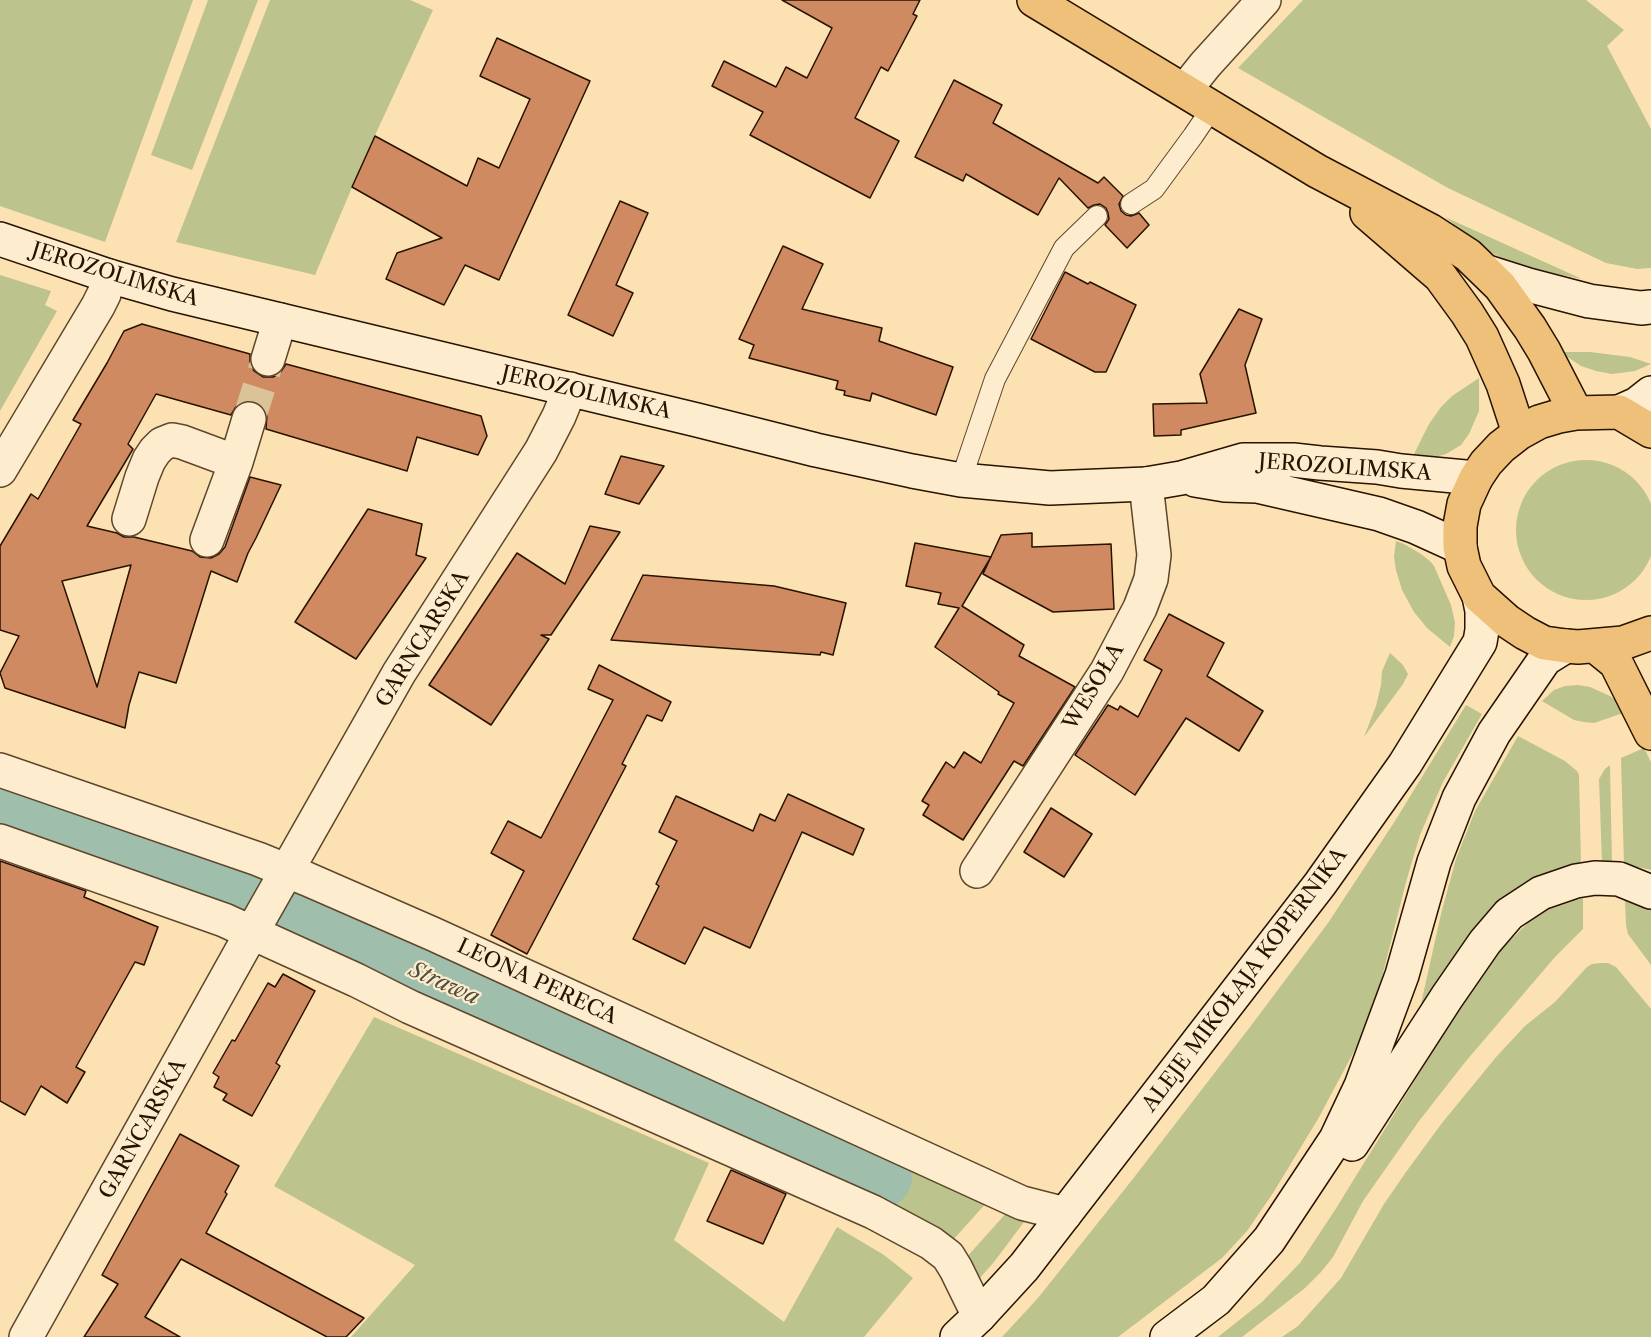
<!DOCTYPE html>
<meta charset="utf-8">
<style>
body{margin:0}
canvas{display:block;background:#fce1b2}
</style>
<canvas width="1651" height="1337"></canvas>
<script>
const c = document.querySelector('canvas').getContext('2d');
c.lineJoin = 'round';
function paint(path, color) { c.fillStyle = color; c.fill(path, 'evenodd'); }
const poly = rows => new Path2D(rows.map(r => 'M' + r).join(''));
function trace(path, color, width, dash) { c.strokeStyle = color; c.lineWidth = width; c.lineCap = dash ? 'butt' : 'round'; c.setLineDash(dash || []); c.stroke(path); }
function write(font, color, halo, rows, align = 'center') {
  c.font = font + ' "Libre Caslon Text",serif'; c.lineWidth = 4.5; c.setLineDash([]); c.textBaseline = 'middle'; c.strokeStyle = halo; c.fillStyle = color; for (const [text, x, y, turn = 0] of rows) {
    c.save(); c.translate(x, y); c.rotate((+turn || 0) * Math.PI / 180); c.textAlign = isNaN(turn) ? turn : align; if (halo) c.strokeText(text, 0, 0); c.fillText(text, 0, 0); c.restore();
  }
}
paint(poly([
 [0,0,193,0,105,242,0,206],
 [208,0,258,0,192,170,151,155],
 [270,0,410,0,433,10,364,159,315,275,176,242],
 [1303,0,1586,0,1624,30,1607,46,1651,129,1651,268,1637,269,1606,263,1448,188,1238,68],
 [1445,217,1582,279,1526,268,1512,264,1485,249],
 [0,275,51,291,45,305,57,311,0,411],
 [1565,352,1590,352,1630,357,1651,364,1635,371,1612,374,1596,371,1581,366,1569,358,1565,355],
 [1479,378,1479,411,1469,434,1461,445,1446,454,1435,457,1424,459,1412,458,1429,424,1441,407,1452,396],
 '1516 530a70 70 0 1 1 140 0a70 70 0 1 1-140 0Z',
 [1396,541,1404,544,1421,554,1431,562,1434,566,1451,605,1455,622,1454,636,1450,647,1427,628,1414,612,1402,590,1396,570,1394,557],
 [1390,653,1403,665,1408,674,1403,684,1364,737,1376,706,1381,685,1382,671],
 [1578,685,1590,687,1610,696,1617,701,1626,712,1594,723,1584,722,1574,720,1542,701,1554,690,1565,686],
 [1466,705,1482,714,1443,782,1420,835,1406,882,1380,985,1366,1026,1358,1044,1318,1119,1273,1193,1247,1231,1222,1258,1118,1337,1002,1337,1038,1298,1132,1180,1250,1027,1328,923,1395,821],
 [1518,736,1565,761,1577,771,1579,775,1581,864,1551,871,1538,877,1504,897,1484,918,1415,1020,1421,1004,1441,914,1456,859,1475,811],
 [1644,748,1651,762,1651,870,1624,864,1621,758],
 [1610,765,1612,863,1602,862,1599,779,1605,769],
 [0,782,241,868,236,877,0,792],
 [310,892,989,1200,952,1241,289,938,294,925,364,962,768,1139,874,1189,887,1166,387,943,306,901],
 [1583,898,1583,929,1555,957,1466,1061,1419,1121,1363,1201,1333,1257,1321,1272,1305,1288,1242,1337,1218,1337,1262,1302,1300,1263,1335,1210,1470,991,1494,956,1530,921,1547,910],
 [1625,899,1651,908,1651,965,1628,934,1626,925],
 [1602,963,1608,963,1616,967,1651,1009,1651,1337,1282,1337,1298,1326,1341,1278,1384,1204,1406,1172,1442,1123,1497,1056,1525,1026,1555,1002,1587,967,1592,964],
 [374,1017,709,1163,674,1240,784,1322,837,1227,884,1255,913,1278,864,1337,351,1337,415,1265,274,1186],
 [1009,1210,1024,1220,1024,1222,994,1262,979,1279,965,1259]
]), '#bdc38d');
trace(poly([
 [0,807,230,889,773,1127,881,1177]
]), '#9fbeab', 62);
const building = poly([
 [782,0,920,0,913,14,917,16,888,71,881,67,855,118,899,141,870,198,750,135,763,112,712,86,724,61,776,87,786,67,807,78,832,28,782,0],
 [497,38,590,81,499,280,465,265,444,305,386,279,397,253,442,238,352,187,375,136,467,186,478,158,499,168,530,99,480,76,497,38],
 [954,80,1002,105,993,123,1098,183,1104,177,1123,196,1119,204,1121,211,1126,215,1131,216,1139,213,1149,225,1127,248,1105,225,1109,219,1108,213,1106,208,1100,204,1094,205,1088,208,1059,178,1038,215,966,174,963,181,915,157,954,80],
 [620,201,648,213,616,285,633,293,613,336,568,315,620,201],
 [783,246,823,264,802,309,882,328,879,341,953,367,936,415,872,393,870,401,844,395,845,391,836,389,838,381,749,358,754,345,739,339,783,246],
 [1065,272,1088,284,1090,282,1136,305,1106,372,1095,372,1031,339,1065,272],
 [1239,309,1262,319,1245,365,1256,413,1181,430,1181,435,1154,436,1153,404,1207,403,1200,374,1239,309],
 [142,324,250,354,250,363,254,371,263,377,273,377,280,373,286,364,481,416,487,436,478,455,417,437,407,471,266,429,267,414,262,406,254,401,245,401,237,405,231,415,156,394,128,444,133,449,87,526,117,533,124,537,134,537,192,551,200,557,211,558,219,554,225,547,250,477,281,485,256,538,248,553,237,582,211,571,176,683,139,672,129,705,125,728,5,688,0,673,19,636,0,630,0,546,31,494,38,499,81,424,73,420,107,363,124,331,142,324],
 [131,565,97,687,62,581,131,565],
 [621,456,664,466,639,504,605,494,621,456],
 [368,509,422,524,416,555,426,558,356,659,295,622,368,509],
 [590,526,620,532,551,635,541,635,549,639,491,725,429,685,517,553,565,584,590,526],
 [1032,533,1032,547,1111,544,1114,609,1053,612,983,574,1001,535,1032,533],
 [915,543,991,557,962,606,1024,645,1019,656,1075,687,1023,766,1014,761,963,840,923,815,929,805,922,801,946,762,954,768,964,752,981,763,1014,703,998,694,999,692,935,647,959,608,938,604,941,593,906,586,915,543],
 [643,575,774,586,846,603,833,655,821,652,820,655,611,640,643,575],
 [1169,614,1224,643,1207,676,1263,711,1239,751,1186,718,1135,795,1075,755,1108,705,1118,710,1120,706,1138,717,1162,670,1144,660,1169,614],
 [599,665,671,702,662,721,647,715,622,764,626,766,527,954,491,935,524,871,491,853,508,821,541,838,613,700,588,689,599,665],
 [788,794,864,829,853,855,802,832,750,948,704,927,685,964,633,939,659,886,656,884,677,841,659,832,676,796,753,831,760,814,775,821,788,794],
 [1051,808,1092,834,1064,877,1024,852,1051,808],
 [0,861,86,891,84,897,158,927,144,965,135,962,76,1067,85,1072,67,1103,41,1086,25,1115,0,1101,0,861],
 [283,974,315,991,276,1063,280,1066,252,1116,223,1100,227,1094,214,1087,219,1077,213,1073,232,1040,235,1041,268,983,275,987,283,974],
 [180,1134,239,1166,225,1192,227,1194,206,1233,364,1318,346,1337,327,1337,181,1259,145,1317,180,1337,84,1337,118,1284,102,1275,180,1134],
 [731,1170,786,1194,763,1244,707,1221,731,1170]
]);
paint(building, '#cf8a62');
trace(building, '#281200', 1.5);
trace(poly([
 [249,419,268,359]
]), '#dcc297', 33, [33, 16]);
const lane = poly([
 [1131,204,1154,189,1193,136,1212,108],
 [961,480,995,379,1064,248,1097,216]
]);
const street = poly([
 [1185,90,1205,65,1264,0],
 [268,359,280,320],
 [0,470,98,306,104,294,109,276],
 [129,519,142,477,149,460,155,451,162,444,172,440,182,442,236,462],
 [207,540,236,462,249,419],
 [0,770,258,859,307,879,433,934,1022,1203,1065,1214],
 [0,841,224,920,356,980,410,1007,873,1212,931,1243,948,1256,956,1269,979,1316],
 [977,871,1107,671,1140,608,1151,579,1154,555,1146,484],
 [26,1337,252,932,399,673,541,451,559,416,570,389]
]);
const secondary = poly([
 [0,239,109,276,172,294,697,420,816,450,912,471,961,480,1050,488,1146,484,1181,478,1243,460,1293,460,1320,463,1377,467,1401,471,1476,478],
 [1487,272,1528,285,1589,301,1641,308,1651,307],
 [1619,412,1637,404,1651,393],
 [1195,480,1225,485,1257,486,1379,514,1416,527,1460,547],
 [1352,1144,1447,997,1485,942,1509,914,1541,893,1576,881,1595,878,1619,879,1651,892],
 [957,1337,979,1316,1024,1267,1320,884,1405,764,1480,642,1482,630,1482,611,1479,596],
 [1167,1337,1216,1300,1269,1240,1336,1139,1361,1086,1402,975,1434,862,1459,798,1494,733,1545,659,1566,646]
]);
const primary = poly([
 [1034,0,1317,171,1431,231,1468,255,1500,286,1530,328,1544,351,1576,413],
 [1367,213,1440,276,1467,313,1482,337,1503,384,1519,433],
 [1651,431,1619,412,1576,413,1559,416,1539,422,1519,433,1501,447,1486,463,1476,478,1464,504,1460,526,1460,547,1464,566,1479,596,1507,621,1525,633,1544,643,1566,646,1578,647,1623,643,1651,633],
 [1595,646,1616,663,1651,733]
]);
trace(lane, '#5d462c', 22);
trace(street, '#5d462c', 36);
trace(secondary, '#281200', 36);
trace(primary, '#281200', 36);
trace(lane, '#fdeccd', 20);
trace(street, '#fdeccd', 33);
trace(secondary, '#fdeccd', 33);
trace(primary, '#eec079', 33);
write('21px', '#281200', '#fdeccd', [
 ["JEROZOLIMSKA",115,275,17],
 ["JEROZOLIMSKA",586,393,13],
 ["JEROZOLIMSKA",1345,468,4],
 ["GARNCARSKA",423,639,-58],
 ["WESOŁA",1094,687,-59],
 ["ALEJE MIKOŁAJA KOPERNIKA",1245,980,-53],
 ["LEONA PERECA",537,982,25],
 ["GARNCARSKA",143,1129,-61]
]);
write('italic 22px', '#524e3c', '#fdeccd', [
 ["Strawa",444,984,24]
]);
</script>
